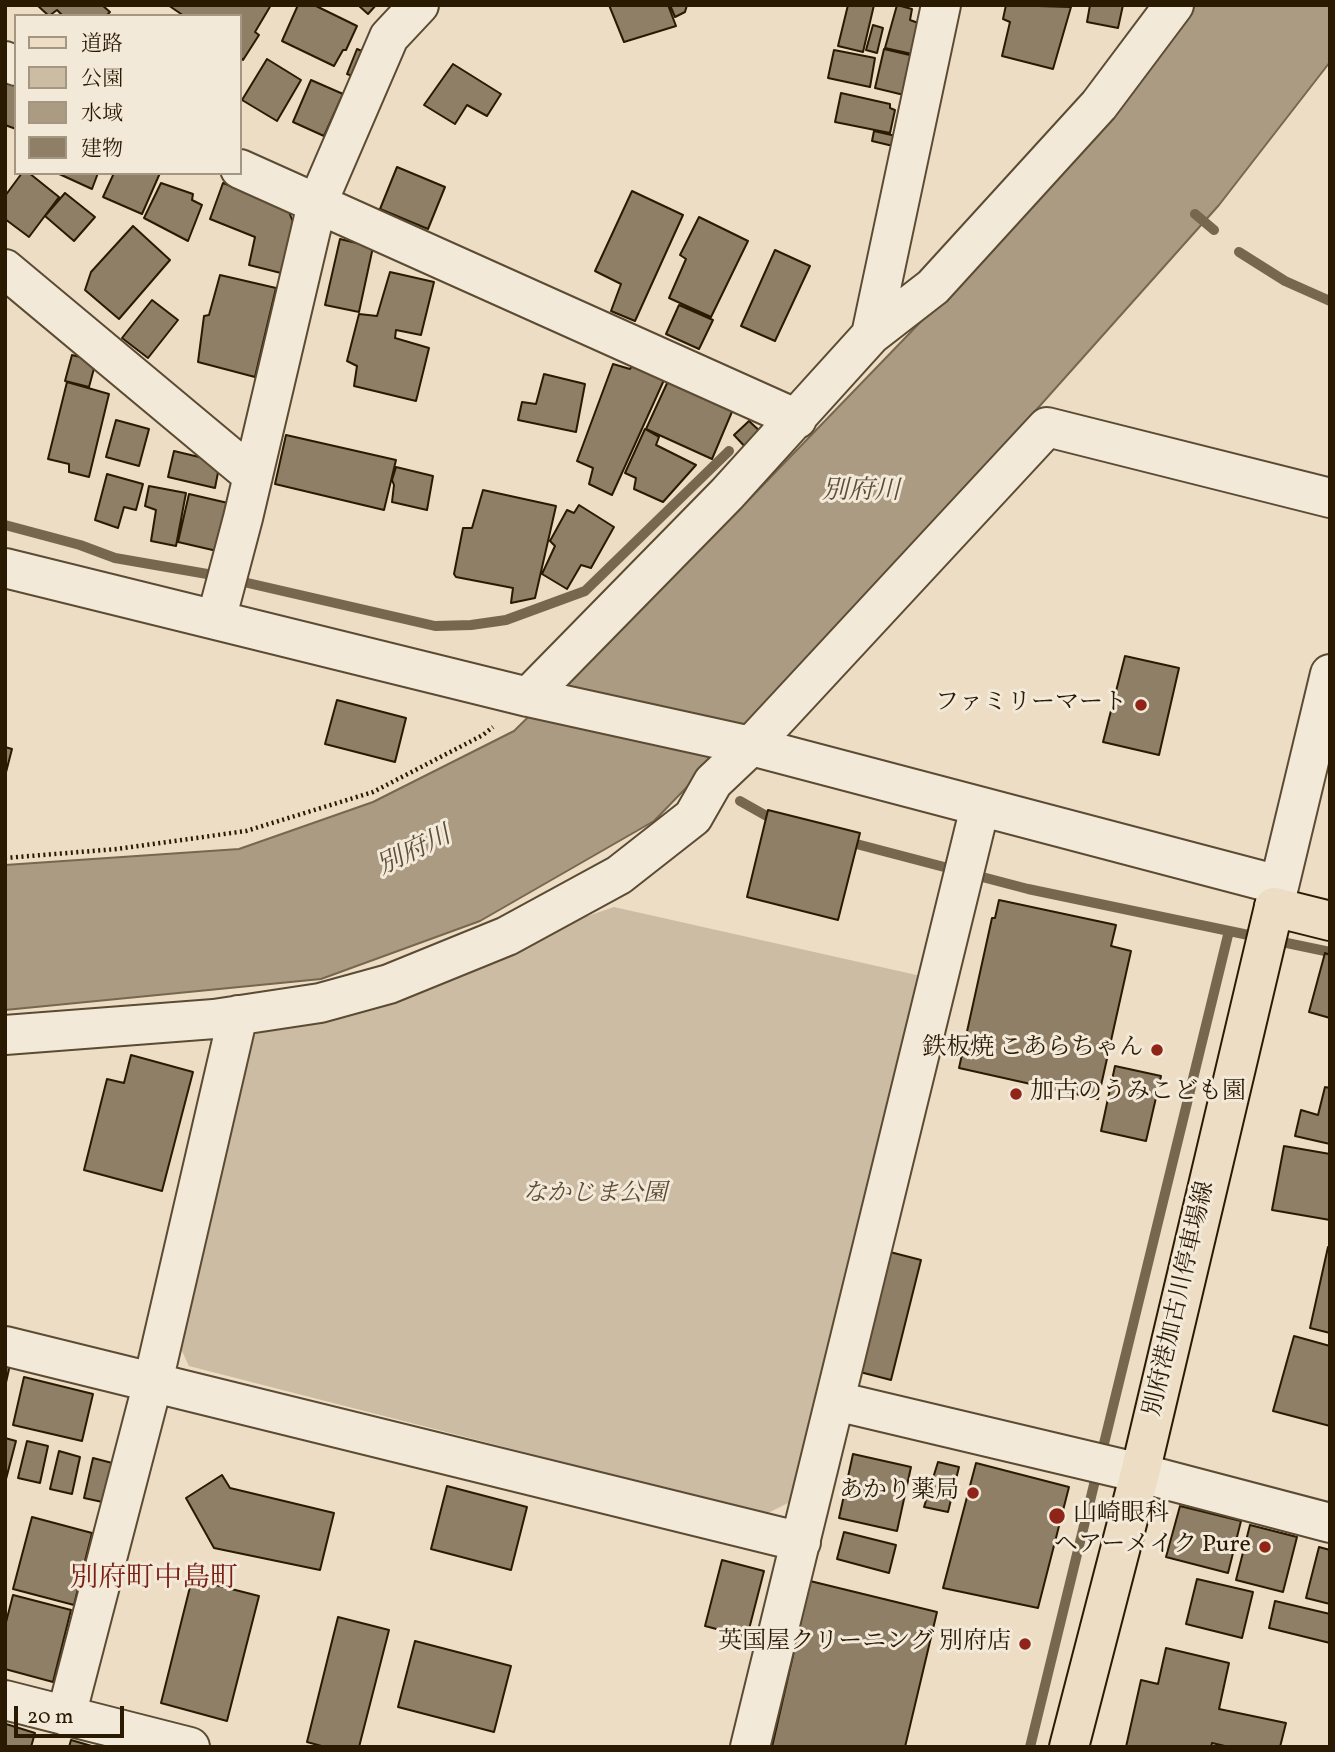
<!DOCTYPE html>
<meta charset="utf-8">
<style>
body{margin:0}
#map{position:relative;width:1335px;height:1752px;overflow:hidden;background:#ecddc4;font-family:Vollkorn,"Noto Serif JP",serif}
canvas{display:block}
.frame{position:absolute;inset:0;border:7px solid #2a1a02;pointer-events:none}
.legend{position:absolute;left:14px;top:14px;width:228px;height:161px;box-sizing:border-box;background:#f3e9d9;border:2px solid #a39683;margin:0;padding:9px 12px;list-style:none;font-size:21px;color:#2a1a02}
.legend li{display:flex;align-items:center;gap:14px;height:35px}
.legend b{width:35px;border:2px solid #a39683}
.scale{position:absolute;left:14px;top:1706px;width:110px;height:32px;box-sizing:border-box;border:4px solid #2a1a02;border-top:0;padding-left:9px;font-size:21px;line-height:24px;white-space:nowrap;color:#2a1a02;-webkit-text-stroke:5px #f3e9d9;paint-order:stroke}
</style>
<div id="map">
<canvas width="1335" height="1752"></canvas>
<div class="frame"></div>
<ul class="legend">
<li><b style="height:9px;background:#ecddc4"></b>道路</li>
<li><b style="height:19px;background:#cbbca3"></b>公園</li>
<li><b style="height:19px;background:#aa9b82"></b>水域</li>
<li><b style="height:19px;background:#8f7f67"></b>建物</li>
</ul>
<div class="scale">20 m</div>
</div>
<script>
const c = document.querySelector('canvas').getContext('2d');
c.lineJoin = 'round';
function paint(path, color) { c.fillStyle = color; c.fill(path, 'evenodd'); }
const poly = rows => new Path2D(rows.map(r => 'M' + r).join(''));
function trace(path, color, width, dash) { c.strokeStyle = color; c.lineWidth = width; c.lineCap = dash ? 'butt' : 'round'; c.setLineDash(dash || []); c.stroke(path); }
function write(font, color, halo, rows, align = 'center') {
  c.font = font + ' Vollkorn,"Noto Serif JP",serif'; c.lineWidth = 6; c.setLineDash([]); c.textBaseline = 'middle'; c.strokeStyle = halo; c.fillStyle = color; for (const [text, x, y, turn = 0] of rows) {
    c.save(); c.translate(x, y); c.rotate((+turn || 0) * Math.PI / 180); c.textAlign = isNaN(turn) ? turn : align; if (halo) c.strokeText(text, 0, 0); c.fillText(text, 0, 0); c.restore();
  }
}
paint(poly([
 [614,907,921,976,794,1500,766,1514,189,1366,181,1349,246,1040,268,1026]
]), '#cbbca3');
const water = poly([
 [1192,5,1330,5,1330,62,1219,205,847,622,654,821,480,921,321,979,5,1010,5,865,239,849,373,802,514,731,736,513,991,249,1192,5]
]);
paint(water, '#aa9b82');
trace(water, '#77674f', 2);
trace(poly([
 [1195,214,1214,230],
 [1239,252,1285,281,1330,301],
 [5,525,80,545,115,558,213,575,435,626,471,625,506,620,585,591,729,451],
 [740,801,779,823],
 [845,841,1028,889,1330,952],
 [1030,1747,1229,931]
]), '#77674f', 10);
const building = poly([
 [37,5,102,5,110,12,106,16,63,16,57,10,49,16,37,5],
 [168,5,271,5,255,32,259,35,243,60,240,57,240,16,184,16,168,5],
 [298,5,314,5,357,26,346,50,343,50,334,66,282,41,298,5],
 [358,5,376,5,368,14,358,5],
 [609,5,668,5,676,26,624,42,609,5],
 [670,5,687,5,685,12,675,17,670,5],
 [848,5,874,5,863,52,838,46,848,5],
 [897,5,912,9,910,20,921,24,912,54,885,48,897,5],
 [1006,5,1071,7,1053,69,1002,56,1010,22,1003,19,1006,5],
 [1090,5,1123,5,1118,28,1087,22,1090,5],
 [873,25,883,28,877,53,866,50,873,25],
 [357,49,367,53,358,78,347,74,357,49],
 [884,49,914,56,904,95,875,88,884,49],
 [834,50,875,58,870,87,828,78,834,50],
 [267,59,301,80,277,121,242,100,267,59],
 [453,64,501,94,487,116,467,105,455,124,424,105,453,64],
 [311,80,343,94,324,136,293,122,311,80],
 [6,81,16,85,16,129,5,125,6,81],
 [841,93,890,104,890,108,895,110,890,133,835,122,841,93],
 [874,131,896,136,893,146,872,141,874,131],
 [397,167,445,187,428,229,380,209,397,167],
 [22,173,29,173,59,197,29,237,5,219,5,196,22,173],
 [57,173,98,173,92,189,57,173],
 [114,173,160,173,142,214,103,197,114,173],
 [161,183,193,194,192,200,202,205,188,241,144,218,161,183],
 [223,183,287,207,295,227,285,274,249,265,255,237,210,219,223,183],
 [632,191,683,215,635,321,611,311,621,284,595,271,632,191],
 [65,193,95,217,74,241,45,216,65,193],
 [699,217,748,241,711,317,669,298,686,259,680,255,699,217],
 [133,226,170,260,119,319,85,290,91,272,133,226],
 [340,239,373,247,359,312,325,305,340,239],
 [775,250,810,266,775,341,741,326,775,250],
 [390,272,434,282,421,335,396,330,395,338,429,348,416,401,354,386,357,366,347,361,359,314,377,316,390,272],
 [220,275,276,288,255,377,198,362,204,316,209,315,220,275],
 [152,300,178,320,148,358,122,338,152,300],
 [679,305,713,320,699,349,666,334,679,305],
 [72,355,96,361,89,387,65,381,72,355],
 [634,363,664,380,612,495,589,484,593,468,577,461,613,364,630,369,634,363],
 [544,374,585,384,576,432,518,420,522,402,536,404,544,374],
 [669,379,734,407,712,459,646,429,669,379],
 [67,382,109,394,89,477,69,472,69,464,48,459,67,382],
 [116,420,149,429,139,466,106,457,116,420],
 [749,421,763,434,748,450,734,435,749,421],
 [645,429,659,437,656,445,696,465,663,502,634,489,636,478,625,473,645,429],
 [286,435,396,460,384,510,275,484,286,435],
 [174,451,220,462,215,488,168,477,174,451],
 [396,467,433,476,427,510,392,502,394,485,392,480,396,467],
 [107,474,143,484,136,510,124,507,118,528,95,520,107,474],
 [149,486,186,493,176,546,151,541,156,510,145,506,149,486],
 [483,490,556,506,535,598,511,603,513,588,456,577,454,574,463,528,472,528,483,490],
 [189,494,228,503,217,551,178,542,189,494],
 [579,505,614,527,591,568,581,565,567,589,542,574,555,546,550,541,567,510,574,513,579,505],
 [1125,656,1179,668,1159,755,1103,742,1125,656],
 [337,700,406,718,395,762,325,744,337,700],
 [5,747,12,749,5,776,5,747],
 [768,810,860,833,838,920,747,897,768,810],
 [999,900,1116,925,1111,946,1131,951,1098,1099,959,1068,992,918,995,918,999,900],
 [1325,953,1330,955,1330,1018,1309,1012,1325,953],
 [131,1055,193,1072,162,1191,84,1170,107,1079,124,1083,131,1055],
 [1115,1066,1161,1076,1146,1141,1101,1131,1115,1066],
 [1325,1087,1330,1088,1330,1144,1295,1136,1301,1110,1318,1115,1325,1087],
 [1284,1146,1330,1154,1330,1220,1272,1210,1284,1146],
 [1328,1247,1330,1247,1330,1333,1310,1328,1328,1247],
 [890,1252,921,1260,891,1380,860,1372,890,1252],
 [1294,1336,1330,1346,1330,1426,1273,1411,1294,1336],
 [5,1359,11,1360,5,1387,5,1359],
 [24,1377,93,1394,82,1441,13,1425,24,1377],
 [5,1438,16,1441,5,1483,5,1438],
 [27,1441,48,1446,40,1483,18,1478,27,1441],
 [59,1451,80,1457,72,1494,50,1489,59,1451],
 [853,1454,911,1467,897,1531,839,1518,853,1454],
 [93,1458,116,1464,107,1503,84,1498,93,1458],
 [938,1462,959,1467,948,1512,924,1507,938,1462],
 [976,1463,1069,1487,1038,1608,943,1588,976,1463],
 [222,1475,230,1488,334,1513,320,1570,214,1548,186,1498,222,1475],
 [447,1486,527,1507,511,1570,431,1549,447,1486],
 [1180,1506,1241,1521,1228,1573,1166,1557,1180,1506],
 [32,1517,92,1533,74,1605,13,1589,32,1517],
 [1250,1525,1297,1537,1283,1592,1236,1580,1250,1525],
 [844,1532,896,1545,889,1573,837,1559,844,1532],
 [1319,1547,1330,1550,1330,1604,1306,1598,1319,1547],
 [722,1560,764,1571,747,1637,705,1626,722,1560],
 [192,1579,259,1596,227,1721,161,1703,192,1579],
 [1197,1579,1253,1592,1242,1638,1186,1624,1197,1579],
 [810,1581,937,1612,905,1747,772,1747,810,1581],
 [13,1595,71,1610,53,1682,5,1669,5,1626,13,1595],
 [1275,1601,1330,1614,1330,1643,1269,1628,1275,1601],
 [338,1617,389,1630,359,1747,325,1747,307,1742,338,1617],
 [415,1641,511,1666,494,1732,398,1707,415,1641],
 [1166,1648,1229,1663,1219,1709,1286,1723,1280,1747,1229,1747,1212,1743,1211,1747,1126,1747,1141,1680,1158,1684,1166,1648],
 [6,1724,35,1733,31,1747,5,1747,6,1724],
 [71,1740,95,1747,69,1747,71,1740]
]);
paint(building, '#8f7f67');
trace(building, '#2a1a02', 2);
const minor = poly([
 [5,61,16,66],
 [240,169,797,419],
 [5,269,253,476],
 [871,335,941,5],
 [5,568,528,697,751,746,1279,885],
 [216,620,243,518,317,204,389,37,419,5],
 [528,697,727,494,871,335,933,287,1099,105,1174,5],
 [1274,907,1330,674],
 [5,1035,214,1019,320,1003,389,984,507,936,619,875,693,817,713,782,751,746,1047,427,1330,498],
 [5,1346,801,1542],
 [836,1401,1140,1473,1330,1523],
 [5,1700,190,1747],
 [66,1716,153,1382,238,1015],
 [750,1747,980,807]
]);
const major = poly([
 [1069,1747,1140,1473,1274,907,1330,921]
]);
trace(minor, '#5a4b32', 42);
trace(major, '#2a1a02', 42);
trace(poly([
 [5,858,117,849,246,831,373,792,483,735,493,727]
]), '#2a1a02', 4.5, [2, 3.5]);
trace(minor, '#f3e9d9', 38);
trace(major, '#ecddc4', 38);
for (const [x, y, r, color] of [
 [1141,705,7,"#8f2418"],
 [1157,1050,7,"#8f2418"],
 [1016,1094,7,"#8f2418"],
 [973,1493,7,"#8f2418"],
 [1057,1516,9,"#8f2418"],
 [1265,1547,7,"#8f2418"],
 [1025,1644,7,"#8f2418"]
]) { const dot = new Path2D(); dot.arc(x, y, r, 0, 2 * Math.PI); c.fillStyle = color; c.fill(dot); trace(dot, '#f3e9d9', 2.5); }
write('24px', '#2a1a02', '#f3e9d9', [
 ["ファミリーマート",1127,705],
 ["鉄板焼 こあらちゃん",1143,1050],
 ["加古のうみこども園",1030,1094,"left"],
 ["あかり薬局",959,1493],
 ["山崎眼科",1073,1516,"left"],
 ["ヘアーメイク Pure",1251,1547],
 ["英国屋クリーニング 別府店",1011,1644]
], 'right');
write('italic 24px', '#5a4b32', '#f3e9d9', [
 ["なかじま公園",595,1196]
]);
write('24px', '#2a1a02', '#f3e9d9', [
 ["別府港加古川停車場線",1181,1299,-77]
]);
write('italic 26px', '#5d4e35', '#f3e9d9', [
 ["別府川",861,493],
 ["別府川",415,853,-26]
]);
write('28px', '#7a1f14', '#f3e9d9', [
 ["別府町中島町",154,1581]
]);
</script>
